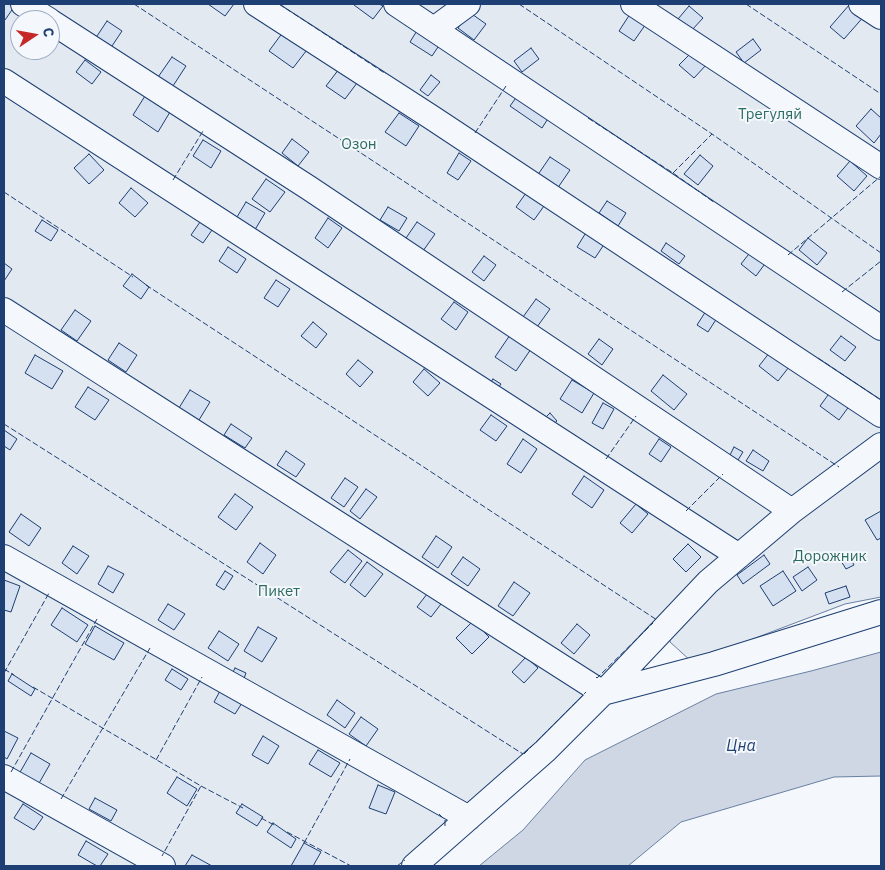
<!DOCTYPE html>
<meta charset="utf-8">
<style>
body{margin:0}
#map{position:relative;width:885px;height:870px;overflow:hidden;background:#f4f7fb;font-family:"IBM Plex Sans",sans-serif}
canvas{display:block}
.frame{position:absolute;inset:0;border:5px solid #1d3f73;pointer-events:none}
.north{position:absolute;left:10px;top:10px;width:50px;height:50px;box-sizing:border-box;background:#f4f7fb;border:1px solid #9eadc5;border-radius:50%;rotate:78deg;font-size:14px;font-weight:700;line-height:20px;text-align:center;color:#1d3f73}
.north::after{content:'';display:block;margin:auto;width:18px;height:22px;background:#c62828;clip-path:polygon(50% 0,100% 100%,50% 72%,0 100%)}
</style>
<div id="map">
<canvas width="885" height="870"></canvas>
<div class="frame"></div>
<div class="north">С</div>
</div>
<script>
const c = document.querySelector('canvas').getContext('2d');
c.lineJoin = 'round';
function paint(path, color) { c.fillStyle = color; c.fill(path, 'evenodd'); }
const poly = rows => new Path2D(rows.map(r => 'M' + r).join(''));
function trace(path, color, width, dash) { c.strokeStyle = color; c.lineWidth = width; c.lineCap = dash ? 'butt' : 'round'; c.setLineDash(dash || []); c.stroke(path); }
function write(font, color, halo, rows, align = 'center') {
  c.font = font + ' "IBM Plex Sans",sans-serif'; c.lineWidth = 4; c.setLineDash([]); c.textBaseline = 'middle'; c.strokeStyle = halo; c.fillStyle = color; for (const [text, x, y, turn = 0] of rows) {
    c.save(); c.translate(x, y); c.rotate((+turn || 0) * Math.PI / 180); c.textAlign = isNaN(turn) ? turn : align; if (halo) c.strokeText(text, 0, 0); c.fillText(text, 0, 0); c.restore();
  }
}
const green = poly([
 [4,4,393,4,881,331,881,437,735,550,4,77,4,4],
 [20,20,50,20,50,50,20,50,20,20],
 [404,4,881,4,881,322,404,4],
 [4,87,729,555,559,722,402,866,4,866,4,87],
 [881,456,881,597,845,604,692,662,670,642,668,630,805,513,881,456]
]);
paint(green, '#e3e9f0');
trace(green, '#687fa3', 1);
const water = poly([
 [881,652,881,776,834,777,681,822,628,866,479,866,523,830,585,760,716,694,811,671,881,652]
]);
paint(water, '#cfd7e4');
trace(water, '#687fa3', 1);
const building = poly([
 [4,4,9,4,14,7,5,20,4,19,4,4],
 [208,4,234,4,225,16,208,4],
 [355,4,379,4,383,6,373,19,354,5,355,4],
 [850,4,866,14,844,39,830,27,850,4],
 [689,6,703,18,692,30,678,19,689,6],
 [632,11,648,21,634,41,619,31,632,11],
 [469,12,486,24,474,40,458,28,469,12],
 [22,14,30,20,20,20,20,35,12,29,22,14],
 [107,21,122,31,110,49,95,39,107,21],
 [286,28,310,46,293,68,269,51,286,28],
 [418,29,440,44,432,56,410,42,418,29],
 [753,39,761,50,744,63,736,52,753,39],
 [531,48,539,59,522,72,514,61,531,48],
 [693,51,707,64,694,78,679,65,693,51],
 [172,57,186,66,171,89,156,80,172,57],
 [85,60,101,72,92,84,76,72,85,60],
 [339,69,357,83,345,99,326,86,339,69],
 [431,75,440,82,428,96,420,90,431,75],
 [518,95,549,117,542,128,510,106,518,95],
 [145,96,170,112,158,132,133,115,145,96],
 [871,109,881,118,881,134,874,143,856,126,871,109],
 [399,113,419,126,406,146,385,132,399,113],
 [292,139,309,152,298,166,282,153,292,139],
 [203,140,221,151,211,168,193,156,203,140],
 [459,153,471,161,458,180,447,173,459,153],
 [89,154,104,170,89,184,74,168,89,154],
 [700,155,713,166,698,185,684,174,700,155],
 [550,157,570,170,557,189,537,176,550,157],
 [850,161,867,176,854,191,837,176,850,161],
 [266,179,285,192,270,212,252,199,266,179],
 [131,188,148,203,135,217,119,203,131,188],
 [526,193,544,206,534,220,516,207,526,193],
 [607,201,626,213,618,226,599,213,607,201],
 [246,202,265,213,253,233,234,222,246,202],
 [388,207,407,218,399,231,380,220,388,207],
 [328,218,342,228,328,248,315,238,328,218],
 [42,220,58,230,51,241,35,231,42,220],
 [200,222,212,230,203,243,191,235,200,222],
 [417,222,435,234,423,251,406,238,417,222],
 [587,231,605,243,595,258,577,247,587,231],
 [808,238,827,253,817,265,799,250,808,238],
 [666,243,685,256,679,264,661,251,666,243],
 [228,247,246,259,237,273,219,261,228,247],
 [752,250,767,261,756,276,741,264,752,250],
 [484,256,496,265,484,281,472,272,484,256],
 [4,263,12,269,4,281,4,263],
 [132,274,149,287,141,299,123,286,132,274],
 [276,280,290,289,278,307,264,298,276,280],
 [536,299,550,309,537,327,523,317,536,299],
 [454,302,468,312,456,330,441,319,454,302],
 [75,310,91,321,77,341,61,330,75,310],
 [706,311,717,318,708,332,697,325,706,311],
 [313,322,327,334,316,348,301,336,313,322],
 [510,335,531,349,516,371,495,357,510,335],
 [841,336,856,347,845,361,830,350,841,336],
 [599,339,613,349,602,365,588,354,599,339],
 [119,343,137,355,126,372,108,360,119,343],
 [770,352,789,367,778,381,759,366,770,352],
 [35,355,63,371,52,389,25,373,35,355],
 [358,360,373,372,360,387,346,374,358,360],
 [424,369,440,383,428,396,413,382,424,369],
 [663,375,687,394,674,410,651,391,663,375],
 [493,379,501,384,496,391,488,386,493,379],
 [572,380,594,393,582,413,560,399,572,380],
 [88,387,109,400,95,420,75,407,88,387],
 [190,390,210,402,199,420,179,408,190,390],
 [831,391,850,405,839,420,820,406,831,391],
 [603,403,614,409,603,429,592,423,603,403],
 [550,413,557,421,550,427,543,420,550,413],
 [491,415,507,426,496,441,480,430,491,415],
 [231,424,252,438,245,448,224,435,231,424],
 [4,430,17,439,10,450,4,446,4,430],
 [523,439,537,449,521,473,507,464,523,439],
 [659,439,671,447,661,462,649,454,659,439],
 [734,447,743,452,738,460,730,455,734,447],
 [753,450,769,461,763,471,746,461,753,450],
 [286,451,305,464,296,477,277,465,286,451],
 [584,476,604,490,592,508,572,494,584,476],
 [345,478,358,487,344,507,331,498,345,478],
 [366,489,377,497,360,519,350,511,366,489],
 [235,494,253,507,236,530,218,517,235,494],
 [636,504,648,514,632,533,620,523,636,504],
 [881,511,881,538,877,540,865,520,881,511],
 [21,514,41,528,29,546,9,532,21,514],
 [436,536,452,547,438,568,422,557,436,536],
 [260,543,276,555,263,574,247,562,260,543],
 [688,544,701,557,686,572,673,559,688,544],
 [73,546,89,556,77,574,62,563,73,546],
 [348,550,362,561,345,583,330,572,348,550],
 [764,555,770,564,743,584,737,575,764,555],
 [849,556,854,565,846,569,841,561,849,556],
 [463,557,480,569,468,586,451,574,463,557],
 [367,562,383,574,365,597,350,585,367,562],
 [108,566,124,574,113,593,98,584,108,566],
 [808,567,817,580,802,591,793,577,808,567],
 [225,571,233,576,224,590,216,585,225,571],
 [783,571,796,591,773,606,760,586,783,571],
 [4,580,20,586,11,612,4,610,4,580],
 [514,582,530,593,513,616,498,606,514,582],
 [846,586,850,597,829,604,825,593,846,586],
 [427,594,441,604,431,617,417,607,427,594],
 [168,604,185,614,174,630,158,620,168,604],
 [62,608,88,625,77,642,51,625,62,608],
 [473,621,489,637,472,654,456,638,473,621],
 [577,624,590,635,574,654,561,643,577,624],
 [95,626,124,643,114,660,85,644,95,626],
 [258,627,277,638,262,662,244,651,258,627],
 [219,631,239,644,228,661,208,648,219,631],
 [526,657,538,668,524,683,512,672,526,657],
 [235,668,246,673,243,681,231,676,235,668],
 [172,669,188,679,181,690,165,680,172,669],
 [12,674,35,689,31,696,8,681,12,674],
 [220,691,242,703,235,714,214,702,220,691],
 [337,700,355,713,345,728,327,715,337,700],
 [361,717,378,729,366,746,349,734,361,717],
 [4,731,18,738,7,759,4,757,4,731],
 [263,736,279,746,268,764,252,755,263,736],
 [318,750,340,763,331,777,309,764,318,750],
 [31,753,50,764,38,785,19,774,31,753],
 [177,777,197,789,187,806,167,793,177,777],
 [378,785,395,792,386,814,369,808,378,785],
 [95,798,117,810,111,821,89,809,95,798],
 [23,804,43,817,34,830,14,818,23,804],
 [242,804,263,817,257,826,236,813,242,804],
 [273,823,296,839,291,848,267,832,273,823],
 [86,841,108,854,100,866,97,866,78,855,86,841],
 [304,843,321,852,313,866,291,866,304,843],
 [192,855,212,866,185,866,192,855]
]);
paint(building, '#d5e0f0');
trace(building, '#1d3f73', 1);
const minor = poly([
 [23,4,49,20],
 [256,4,431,117,881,415],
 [396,4,881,328],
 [633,4,881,167],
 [861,4,881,17],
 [50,21,309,188,792,511],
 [434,29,468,4],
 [4,81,739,556],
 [4,310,603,693,714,664,881,612],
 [4,557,469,818],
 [4,777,163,866],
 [414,866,545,751,603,693,708,582,792,511,881,445]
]);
trace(minor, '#1d3f73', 26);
trace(minor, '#f4f7fb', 24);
trace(poly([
 [134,4,839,467],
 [279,4,386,74],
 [519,4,712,134,881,253],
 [746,4,881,94],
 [588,118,673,173,715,203],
 [475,133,506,86],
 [673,173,712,134],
 [173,180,203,131],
 [4,192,133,277],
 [788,255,881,176],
 [146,285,657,620],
 [842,292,881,261],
 [818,358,881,400],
 [4,424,523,754],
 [606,459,636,416],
 [686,511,723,474],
 [4,669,14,675],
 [4,673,49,593],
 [596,677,597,678,653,623],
 [33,687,201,786,162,856],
 [524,754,586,692],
 [156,760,202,677],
 [11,772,97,619],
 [201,786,243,808],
 [61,799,150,648],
 [439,814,445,820,445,826],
 [261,818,274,825],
 [287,832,351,866],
 [304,843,350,759],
 [397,866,405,860]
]), '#1d3f73', 1, [6, 2.5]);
write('15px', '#2c6c60', '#f4f7fb', [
 ["Трегуляй",770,115],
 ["Озон",359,145],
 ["Дорожник",830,557],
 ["Пикет",279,592]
]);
write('italic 16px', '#1d3f73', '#f4f7fb', [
 ["Цна",741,746]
]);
</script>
